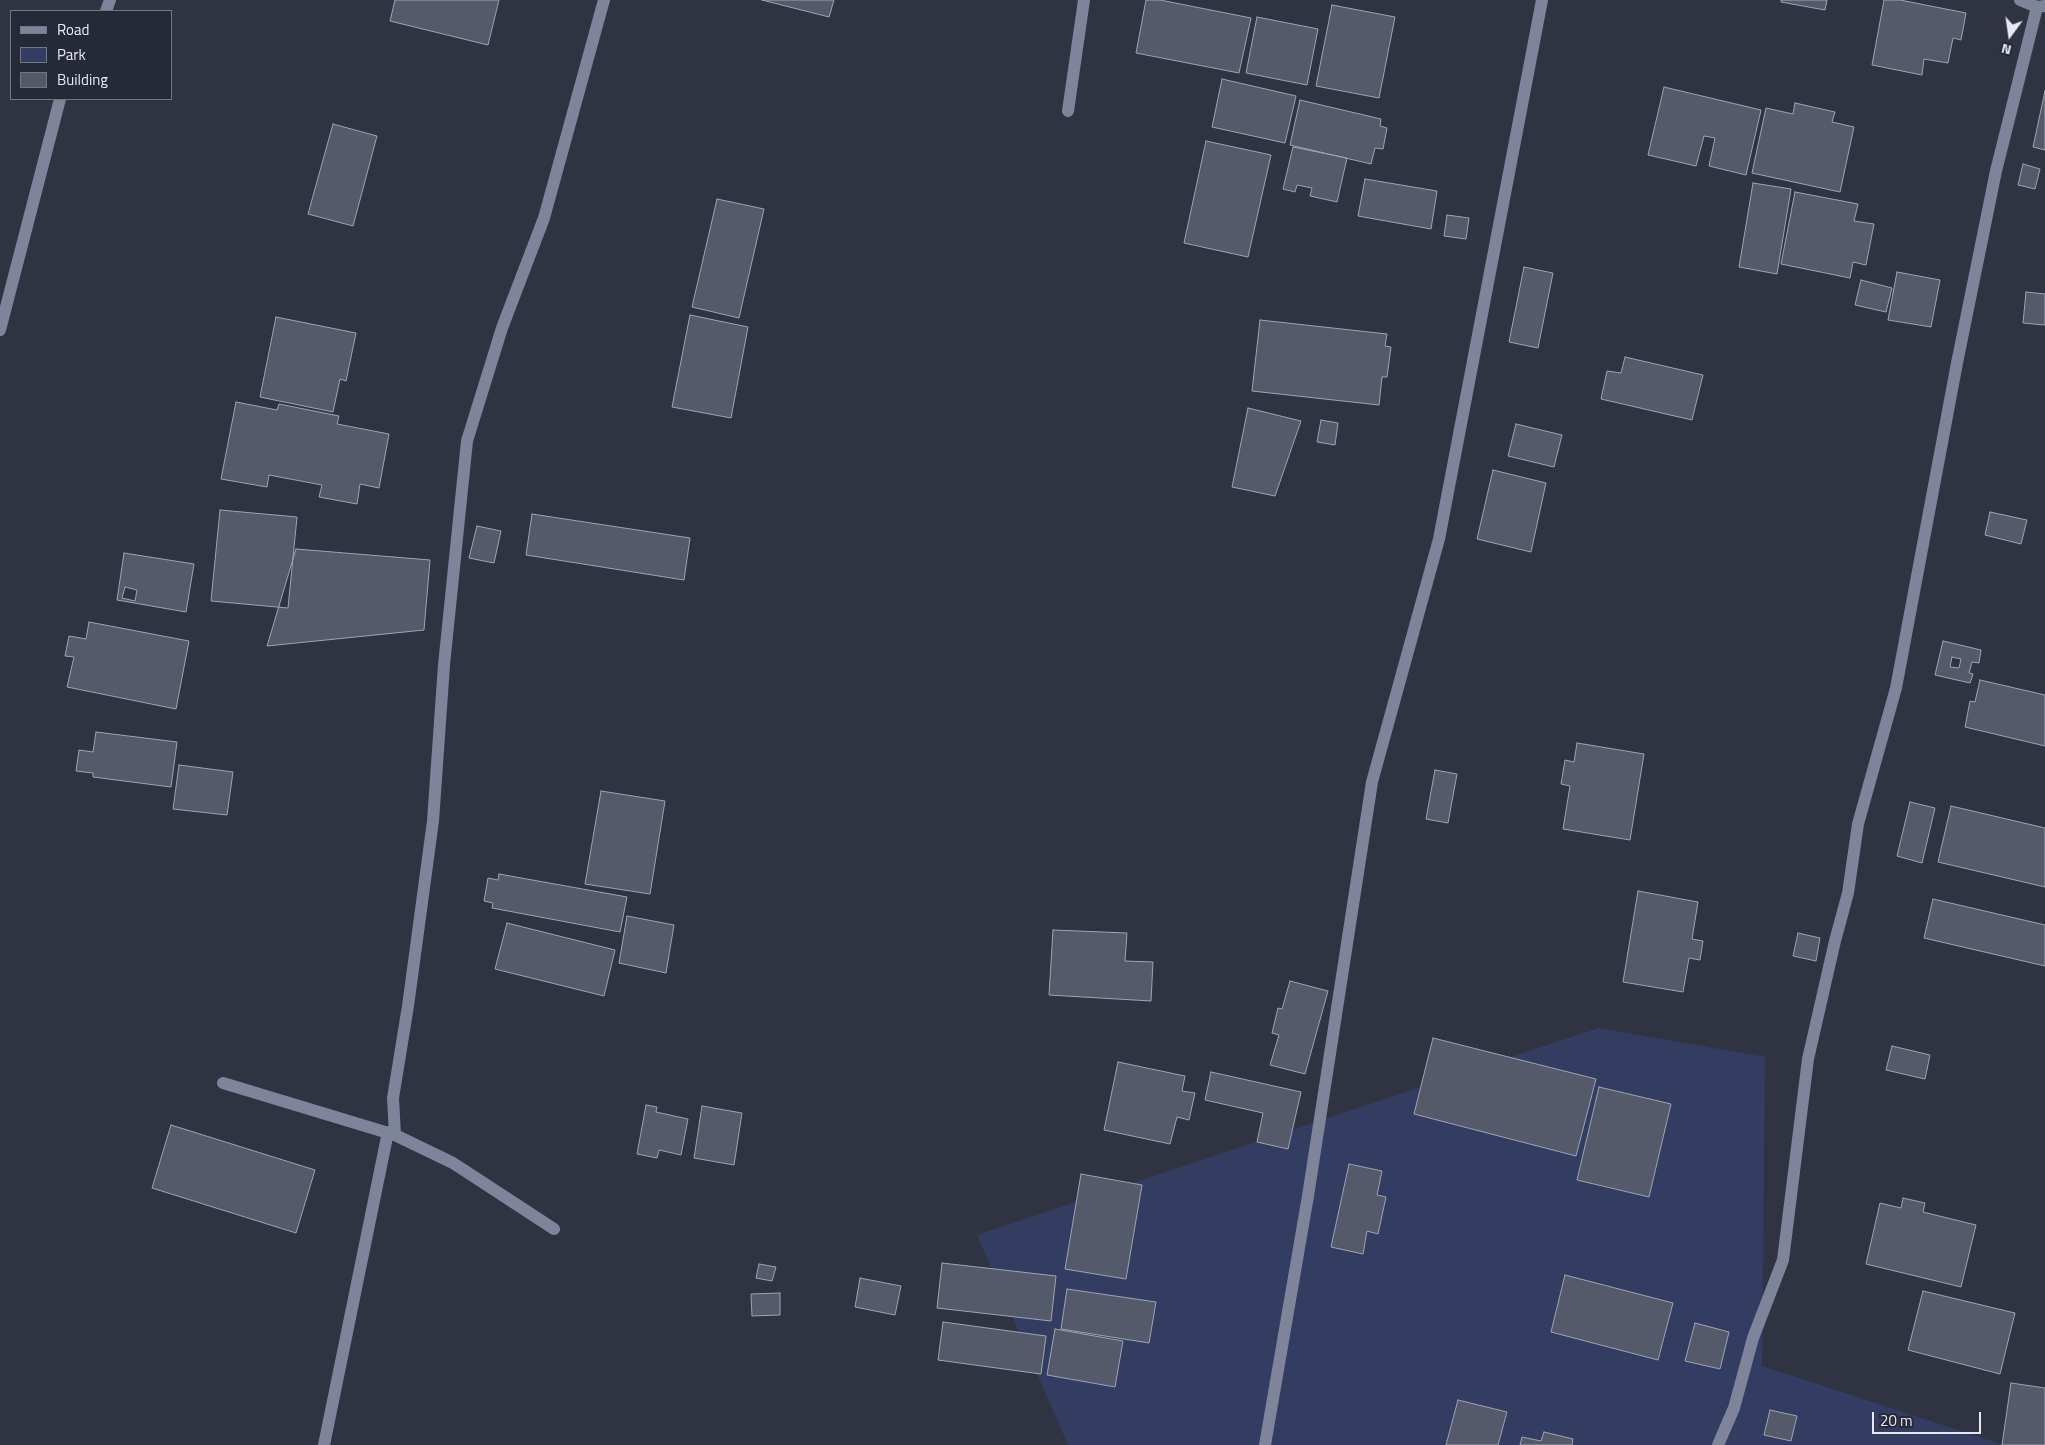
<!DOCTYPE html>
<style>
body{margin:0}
#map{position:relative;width:2045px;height:1445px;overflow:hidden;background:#303442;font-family:"Titillium Web",sans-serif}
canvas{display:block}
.legend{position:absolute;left:10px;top:10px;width:162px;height:90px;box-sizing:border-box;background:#262a38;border:1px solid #737683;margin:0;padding:6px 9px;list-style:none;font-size:15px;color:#e6e9f3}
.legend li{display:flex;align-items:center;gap:10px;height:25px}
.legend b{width:25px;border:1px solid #737683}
.north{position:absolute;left:1985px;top:10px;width:50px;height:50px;-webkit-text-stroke:4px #262a38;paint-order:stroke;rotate:194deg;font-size:14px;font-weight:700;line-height:20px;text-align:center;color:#e6e9f3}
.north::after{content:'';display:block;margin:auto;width:18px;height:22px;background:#e6e9f3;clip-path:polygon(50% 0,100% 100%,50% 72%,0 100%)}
.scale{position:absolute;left:1872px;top:1412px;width:109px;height:22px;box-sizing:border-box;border:2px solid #e6e9f3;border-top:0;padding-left:6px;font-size:15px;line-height:18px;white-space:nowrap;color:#e6e9f3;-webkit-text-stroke:4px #262a38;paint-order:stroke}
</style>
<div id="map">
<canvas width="2045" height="1445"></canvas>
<ul class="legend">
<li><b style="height:6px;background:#7e859b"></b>Road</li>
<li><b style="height:14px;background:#333d62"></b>Park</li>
<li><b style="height:14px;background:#555a6a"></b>Building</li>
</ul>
<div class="north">N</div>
<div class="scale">20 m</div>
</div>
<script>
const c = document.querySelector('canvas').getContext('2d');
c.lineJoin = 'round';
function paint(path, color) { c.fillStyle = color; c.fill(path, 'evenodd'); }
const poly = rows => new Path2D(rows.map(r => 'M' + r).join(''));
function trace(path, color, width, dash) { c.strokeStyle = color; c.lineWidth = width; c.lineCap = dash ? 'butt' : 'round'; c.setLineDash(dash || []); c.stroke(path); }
paint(poly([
 [1599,1028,1765,1057,1762,1366,2004,1445,1068,1445,977,1235]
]), '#333d62');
const building = poly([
 [395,0,499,0,488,45,390,21,395,0],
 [762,0,834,0,829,17,762,0],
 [1146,0,1160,0,1251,18,1239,73,1136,53,1146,0],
 [1781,0,1827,0,1825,10,1781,2,1781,0],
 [1884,0,1900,0,1966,13,1961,40,1953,38,1948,63,1924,59,1922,75,1872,65,1884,0],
 [1332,5,1395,17,1379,98,1316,86,1332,5],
 [1257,17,1318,29,1307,85,1246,73,1257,17],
 [1222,79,1296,96,1285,143,1212,127,1222,79],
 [1664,87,1761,110,1746,175,1709,166,1715,138,1704,136,1696,166,1648,155,1664,87],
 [2045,91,2045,150,2033,147,2045,91],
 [1300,100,1381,119,1380,126,1387,128,1383,149,1375,148,1371,164,1290,145,1300,100],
 [1795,103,1835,112,1832,122,1854,127,1840,192,1752,173,1766,108,1793,114,1795,103],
 [333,124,377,136,353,226,308,214,333,124],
 [1206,141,1271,155,1248,257,1184,243,1206,141],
 [1293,147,1347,158,1337,202,1310,196,1312,188,1297,185,1295,192,1283,189,1293,147],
 [2023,164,2040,169,2035,189,2018,185,2023,164],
 [1365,179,1437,191,1431,229,1358,216,1365,179],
 [1753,183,1791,189,1777,274,1739,267,1753,183],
 [1795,192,1858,204,1854,221,1874,224,1866,265,1853,262,1850,278,1781,264,1795,192],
 [717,199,764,209,739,318,692,307,717,199],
 [1447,215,1469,218,1466,239,1444,236,1447,215],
 [1524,267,1553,273,1538,348,1509,342,1524,267],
 [1897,272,1940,280,1931,327,1888,320,1897,272],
 [1861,280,1892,288,1886,312,1855,305,1861,280],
 [2026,292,2045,294,2045,325,2023,323,2026,292],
 [690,315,748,327,731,418,672,407,690,315],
 [276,317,356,333,346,381,340,379,333,412,260,397,276,317],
 [1260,320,1387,334,1385,346,1391,347,1387,377,1382,377,1379,405,1252,391,1260,320],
 [1625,357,1703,375,1692,420,1601,399,1607,371,1621,373,1625,357],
 [236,402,277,410,279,404,339,416,337,424,389,434,379,488,360,484,357,504,319,497,322,485,269,475,267,487,221,479,236,402],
 [1248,408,1301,421,1275,496,1232,487,1248,408],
 [1321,420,1338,423,1335,445,1317,442,1321,420],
 [1516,424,1562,435,1554,467,1508,456,1516,424],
 [1493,470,1546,483,1531,552,1477,539,1493,470],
 [220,510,297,517,288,608,211,601,220,510],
 [1990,512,2027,520,2021,544,1985,535,1990,512],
 [532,514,690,538,684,580,526,555,532,514],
 [477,526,501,531,494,563,469,558,477,526],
 [296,549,430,560,424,630,267,646,296,549],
 [124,553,194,564,186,612,117,600,124,553],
 [125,587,137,590,135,601,122,598,125,587],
 [89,622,189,641,176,709,67,687,74,657,65,656,69,636,86,639,89,622],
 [1943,641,1981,650,1979,663,1972,662,1969,673,1973,674,1970,683,1935,675,1943,641],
 [1952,657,1961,659,1959,668,1950,667,1952,657],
 [1980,680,2045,695,2045,746,1965,727,1970,701,1975,702,1980,680],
 [96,732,177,742,171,787,93,777,93,773,76,771,79,750,93,752,96,732],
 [1577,743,1644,754,1630,840,1563,829,1570,786,1561,784,1565,760,1574,762,1577,743],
 [179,765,233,772,227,815,173,809,179,765],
 [1435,770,1457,774,1448,823,1426,819,1435,770],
 [601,791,665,801,650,894,585,884,601,791],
 [1910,802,1935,808,1922,863,1897,856,1910,802],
 [1951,806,2045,828,2045,887,1938,862,1951,806],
 [499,874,627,897,620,932,492,908,493,903,484,901,488,878,498,880,499,874],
 [1638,891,1698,902,1692,939,1703,941,1700,960,1689,958,1683,992,1623,982,1638,891],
 [1933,899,2045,925,2045,966,1924,938,1933,899],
 [627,916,674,925,666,973,619,963,627,916],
 [507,923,615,950,604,996,495,969,507,923],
 [1053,930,1127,933,1125,961,1153,962,1151,1001,1049,995,1053,930],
 [1798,933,1820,938,1816,961,1793,956,1798,933],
 [1290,981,1328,991,1305,1074,1270,1065,1279,1035,1272,1033,1278,1008,1282,1009,1290,981],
 [1433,1038,1596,1079,1576,1156,1414,1114,1433,1038],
 [1892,1046,1930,1055,1925,1079,1886,1070,1892,1046],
 [1118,1062,1185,1076,1182,1091,1195,1093,1189,1120,1177,1117,1170,1144,1104,1130,1118,1062],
 [1211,1072,1301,1092,1288,1149,1257,1142,1263,1113,1205,1100,1211,1072],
 [1599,1087,1671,1104,1649,1197,1577,1180,1599,1087],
 [646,1105,657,1107,656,1112,688,1119,681,1155,659,1150,657,1158,637,1154,646,1105],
 [702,1106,742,1113,734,1165,694,1158,702,1106],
 [171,1125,315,1170,296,1233,152,1188,171,1125],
 [1349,1164,1382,1171,1377,1195,1386,1197,1378,1234,1367,1231,1363,1254,1331,1247,1349,1164],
 [1081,1174,1142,1185,1126,1279,1065,1269,1081,1174],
 [1903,1198,1925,1203,1923,1212,1976,1225,1961,1287,1866,1264,1880,1203,1901,1208,1903,1198],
 [942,1263,1056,1276,1051,1321,937,1308,942,1263],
 [759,1264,776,1267,772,1281,756,1278,759,1264],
 [1565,1275,1673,1303,1658,1360,1551,1332,1565,1275],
 [860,1278,901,1286,895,1315,855,1307,860,1278],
 [1067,1289,1156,1302,1149,1343,1061,1329,1067,1289],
 [1923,1291,2015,1313,2000,1374,1908,1350,1923,1291],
 [780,1293,780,1315,752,1316,751,1294,780,1293],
 [943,1322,1046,1336,1041,1374,938,1360,943,1322],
 [1695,1323,1729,1332,1720,1369,1685,1361,1695,1323],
 [1055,1329,1123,1341,1115,1387,1047,1375,1055,1329],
 [2011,1383,2045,1388,2045,1445,2002,1445,2011,1383],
 [1458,1400,1507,1412,1498,1445,1446,1445,1458,1400],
 [1770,1410,1797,1416,1791,1441,1764,1435,1770,1410],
 [1544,1432,1573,1439,1572,1445,1520,1445,1522,1437,1541,1441,1544,1432]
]);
paint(building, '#555a6a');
trace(building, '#9ea4b5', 1);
trace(poly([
 [2020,0,2037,7,2045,6],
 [106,11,110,0],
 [1068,111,1084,0],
 [0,330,60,99],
 [223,1083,395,1135,453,1163,554,1229],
 [395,1135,393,1098,408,1006,433,821,444,665,467,441,502,328,544,218,604,0],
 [324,1445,388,1132],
 [1265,1445,1308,1196,1372,782,1439,539,1542,0],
 [1718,1445,1734,1408,1753,1338,1783,1260,1808,1059,1835,941,1848,893,1858,824,1896,688,1957,363,1996,171,2037,7]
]), '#7e859b', 12);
</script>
